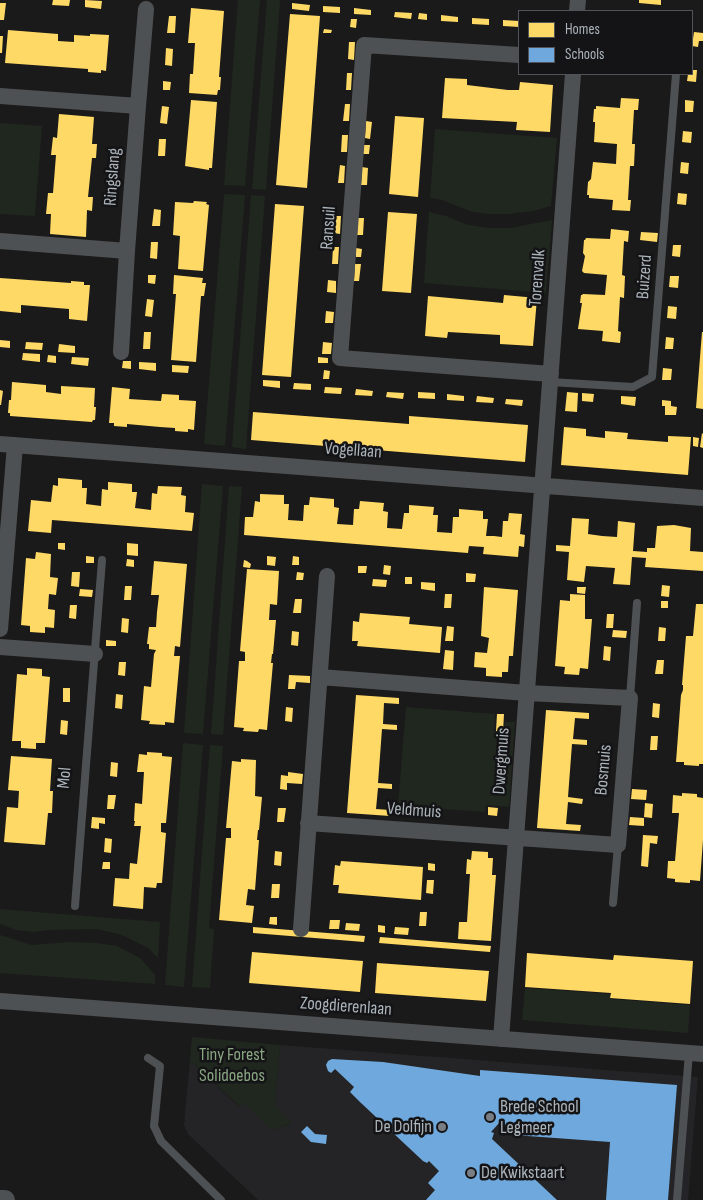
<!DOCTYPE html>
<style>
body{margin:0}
#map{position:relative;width:703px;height:1200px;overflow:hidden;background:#1a1a1a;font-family:"Sofia Sans Condensed",sans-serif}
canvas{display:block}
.legend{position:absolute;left:518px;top:10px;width:175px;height:65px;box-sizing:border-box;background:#141416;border:1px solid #505458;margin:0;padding:6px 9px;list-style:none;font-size:15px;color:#abb4bb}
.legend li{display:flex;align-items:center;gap:10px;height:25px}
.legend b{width:25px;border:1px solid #505458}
</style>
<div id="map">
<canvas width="703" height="1200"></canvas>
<ul class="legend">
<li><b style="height:14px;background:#ffd966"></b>Homes</li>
<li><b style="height:14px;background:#6fa8dc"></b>Schools</li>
</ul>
</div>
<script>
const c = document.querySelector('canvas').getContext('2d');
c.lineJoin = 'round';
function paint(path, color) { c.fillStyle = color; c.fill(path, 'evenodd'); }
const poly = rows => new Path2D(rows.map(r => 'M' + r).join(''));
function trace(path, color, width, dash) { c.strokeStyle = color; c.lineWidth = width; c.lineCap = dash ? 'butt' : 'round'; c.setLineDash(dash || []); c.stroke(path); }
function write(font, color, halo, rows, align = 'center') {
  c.font = font + ' "Sofia Sans Condensed",sans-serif'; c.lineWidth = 5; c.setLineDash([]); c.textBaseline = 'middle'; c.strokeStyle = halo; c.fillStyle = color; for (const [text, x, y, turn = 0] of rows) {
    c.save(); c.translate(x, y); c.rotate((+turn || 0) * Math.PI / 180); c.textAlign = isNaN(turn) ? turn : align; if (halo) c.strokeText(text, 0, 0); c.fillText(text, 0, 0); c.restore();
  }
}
paint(poly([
 [280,1045,698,1077,688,1200,258,1200,188,1134,184,1125,190,1060,239,1107,244,1102,272,1130,292,1123,275,1106]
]), '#242426');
paint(poly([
 [238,0,260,0,245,186,224,185],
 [267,0,280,0,266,190,252,189],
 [0,123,42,126,35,216,0,214],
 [435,129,557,138,551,206,533,211,509,214,491,214,472,212,442,200,430,198],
 [224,194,245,195,225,446,204,444],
 [251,195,265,196,246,449,232,447],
 [429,212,446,216,468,225,489,228,510,228,552,220,546,293,424,283],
 [202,484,223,486,203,734,184,733],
 [229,486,242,487,223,735,211,734],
 [406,707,495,714,494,731,504,732,505,722,515,722,509,807,486,805,485,812,398,806],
 [183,743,203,745,184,987,165,985],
 [210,745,223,746,209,928,214,929,210,988,192,987],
 [0,909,160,922,158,958,148,948,122,935,97,929,49,930,33,932,16,930,0,924],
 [0,935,32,945,69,942,97,943,117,946,140,958,155,975,155,984,0,973],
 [525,988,610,994,610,999,690,1005,688,1033,522,1020],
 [192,1037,280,1045,275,1106,292,1123,272,1130,244,1103,240,1107,190,1060]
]), '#20271f');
paint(poly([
 [53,0,70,0,69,6,52,5],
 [85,0,102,1,101,9,85,7],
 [639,0,661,0,661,5,639,3],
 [0,3,6,3,4,20,0,20],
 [292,3,310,5,309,11,292,9],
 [323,6,340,7,340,13,323,12],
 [191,8,224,11,219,77,221,77,220,90,218,90,217,95,189,93,190,74,193,74,195,43,188,43],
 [354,8,371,10,371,15,354,14],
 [395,12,412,13,411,19,394,17],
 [419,13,427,14,427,20,418,19],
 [290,14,320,16,307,188,276,185],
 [441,15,458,17,458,22,441,21],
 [169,16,176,16,175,33,167,33],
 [472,18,489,19,489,25,472,24],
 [351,19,357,19,356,28,350,27],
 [503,20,519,21,519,27,503,26],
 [324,29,332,30,331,33,323,33],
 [8,30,58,34,58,41,74,42,74,35,90,36,90,34,109,35,106,71,101,70,101,73,88,72,88,69,5,63],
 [694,32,703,33,703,41,699,41,698,47,692,46],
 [0,36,3,36,2,53,0,53],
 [349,42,355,42,354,60,348,59],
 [166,48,173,49,172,66,165,65],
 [692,70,697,70,696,82,687,81,688,74,692,74],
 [347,73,352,73,351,90,346,90],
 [445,78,467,79,467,85,508,90,519,90,520,82,553,85,550,132,516,130,517,122,442,118],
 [163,81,171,82,170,90,163,90],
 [621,98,639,99,638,110,634,110,632,144,635,144,634,166,630,166,628,200,631,200,630,211,612,210,613,200,589,198,589,195,587,195,588,182,591,179,593,162,616,164,617,144,594,142,595,125,595,122,593,122,594,109,596,109,596,106,620,108],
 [191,100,217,102,212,168,209,168,209,170,185,166],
 [685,100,694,101,693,112,685,112],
 [345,104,350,104,349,121,343,121],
 [162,106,169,107,167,124,160,123],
 [59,114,94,117,92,144,97,144,96,158,92,158,88,197,93,197,92,211,87,210,86,237,50,234,51,214,46,214,48,193,53,193,56,155,51,155,53,137,57,138],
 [395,116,424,118,418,197,389,194],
 [366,121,372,122,370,139,365,138],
 [683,131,692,132,691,143,682,142],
 [342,135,348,135,347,152,341,152],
 [159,139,166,139,165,156,158,156],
 [364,145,370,145,369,154,363,154],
 [681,162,689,163,688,174,680,173],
 [340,165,345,166,344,183,338,183],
 [362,167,368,168,367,185,361,185],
 [678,193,687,194,686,205,677,204],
 [194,201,207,202,206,204,209,205,203,271,178,269,180,236,173,235,175,202,193,203],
 [275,204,304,206,291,377,262,375],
 [154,209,161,210,160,226,152,226],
 [388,212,417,214,411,293,382,291],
 [336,216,341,216,340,234,334,233],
 [358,218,364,218,363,235,357,235],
 [611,229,629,231,628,242,624,241,622,275,625,276,624,298,620,297,618,331,621,332,620,343,602,341,603,331,578,329,582,303,580,303,581,295,582,295,583,294,605,295,607,275,584,273,582,271,585,256,583,253,584,240,585,240,586,238,610,239],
 [641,232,658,233,657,242,640,240],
 [151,242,158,242,157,259,150,258],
 [673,245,681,245,680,257,672,256],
 [333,247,339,247,338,264,332,264],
 [356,248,362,249,361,257,356,257],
 [355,264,361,264,359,281,354,281],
 [148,275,156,275,155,284,148,283],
 [174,275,203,278,202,283,206,283,204,296,201,296,196,362,171,360,176,294,173,294],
 [670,276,679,276,678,288,669,287],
 [0,278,71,283,71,281,84,282,84,285,90,285,87,321,69,319,69,309,21,305,21,313,0,311],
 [328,280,336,281,336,293,327,292],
 [504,295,537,298,533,346,500,344,500,335,448,332,447,338,425,336,428,296,503,303],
 [147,299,154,300,152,317,145,316],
 [668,306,677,307,676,319,667,318],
 [326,311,334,312,333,323,325,323],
 [144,332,151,332,150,349,143,349],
 [702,332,703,332,703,409,696,408],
 [666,337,674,338,673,349,665,349],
 [0,340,10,341,10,348,0,347],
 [26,342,43,343,42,350,25,349],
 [323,342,332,343,331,354,322,354],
 [59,344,75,346,75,353,58,352],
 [23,353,40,354,40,362,22,360],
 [48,355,56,356,56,363,47,362],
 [72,357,89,358,88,366,71,364],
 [318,357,328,358,328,363,318,363],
 [123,361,131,361,131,369,122,368],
 [139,362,156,363,156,371,139,369],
 [172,365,189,366,188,373,172,372],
 [663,368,672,369,671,380,662,380],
 [324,370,330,371,329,379,323,379],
 [263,380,280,381,280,388,263,386],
 [12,382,46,385,46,392,61,394,61,386,95,388,94,407,96,407,95,420,93,420,92,422,10,416,10,413,8,413,9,400,11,400],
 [294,383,311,384,311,390,293,389],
 [112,387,130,389,129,399,161,401,162,394,179,395,179,400,196,401,194,430,188,429,188,432,175,431,175,428,160,427,127,424,127,427,114,426,114,423,109,423],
 [325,387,342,388,341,394,324,393],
 [356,389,373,391,372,396,355,395],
 [0,390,3,391,1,405,0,405],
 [387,392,404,393,403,399,386,397],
 [418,392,435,393,435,399,418,398],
 [567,392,578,393,577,412,565,411],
 [582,393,594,394,593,402,582,401],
 [447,394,464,396,464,401,447,400],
 [477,396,494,398,493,403,476,402],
 [621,396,636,397,635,406,621,404],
 [506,399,523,400,522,406,505,404],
 [662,400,671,401,671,406,677,407,676,415,665,415,665,406,662,406],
 [253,412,409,424,409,416,528,425,525,462,251,440],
 [564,427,586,429,586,436,605,438,605,431,628,433,627,439,668,442,668,436,691,437,688,475,561,465],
 [702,433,703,434,703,448,700,447],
 [693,437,699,438,698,447,693,446],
 [58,478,82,480,82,488,87,488,86,504,101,506,102,489,108,490,108,482,132,484,132,492,137,492,135,508,151,510,152,493,157,494,158,486,182,487,181,495,186,496,185,512,194,513,192,531,52,520,51,533,28,531,31,500,51,502,53,485,58,486],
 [260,494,284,495,284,504,289,504,288,520,303,521,304,505,309,505,310,497,334,499,334,507,339,508,337,524,353,525,354,509,359,509,360,501,384,503,383,511,388,512,387,528,402,529,404,513,409,513,409,505,434,507,433,515,438,515,437,532,452,533,453,517,459,517,459,509,483,511,483,519,488,519,486,536,494,536,502,537,503,521,508,521,509,513,522,514,520,534,525,535,524,547,519,546,518,557,483,554,484,547,469,546,468,553,244,535,245,517,253,517,255,501,260,502],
 [572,518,589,519,588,534,602,536,617,537,618,521,635,523,633,551,647,552,647,548,655,548,657,526,674,525,691,528,690,551,703,552,703,571,645,567,646,558,632,557,630,585,613,584,615,568,586,566,584,582,567,580,569,552,556,551,556,545,570,546],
 [58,543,65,543,65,550,58,549],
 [127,543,138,544,138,556,127,555],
 [36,552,51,554,50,577,58,578,56,595,49,594,48,609,55,610,54,628,45,627,45,633,30,632,30,626,21,625,26,558,35,559],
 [86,556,94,557,94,563,86,563],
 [267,556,276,557,275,566,267,565],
 [293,556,299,557,299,565,292,565],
 [127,559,134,560,134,567,126,566],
 [244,560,247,561,251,564,250,568,243,567],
 [154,561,187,564,180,647,175,646,174,656,180,656,174,723,165,722,165,725,149,724,150,721,141,720,144,686,151,687,154,654,156,650,149,649,149,644,147,644,149,627,156,627,157,612,159,595,151,595],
 [384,565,391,566,390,575,383,574],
 [358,566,367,566,366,573,358,573],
 [247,569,279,571,277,605,270,604,269,620,276,620,273,654,272,654,271,663,273,663,267,730,259,729,258,732,243,731,244,728,234,727,239,661,245,661,245,652,240,651],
 [72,572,80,572,79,587,71,586],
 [297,572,304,573,303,580,296,580],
 [466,573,476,574,475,582,466,582],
 [405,577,412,577,412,584,405,584],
 [373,579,387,580,386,587,372,586],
 [421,582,435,583,435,591,421,589],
 [662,585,670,586,669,597,661,596],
 [125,586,132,586,131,600,124,600],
 [484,587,518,590,513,656,509,656,508,672,502,672,502,677,486,676,486,668,474,667,475,652,487,653,489,638,481,636],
 [577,587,586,587,585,594,577,593],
 [80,589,93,590,92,597,79,596],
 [445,594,452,594,451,608,444,608],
 [570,594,585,595,585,619,592,619,588,669,580,668,579,675,564,674,565,667,555,666,560,600,570,601],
 [295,599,302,599,301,613,293,613],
 [661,601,668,601,668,608,661,608],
 [696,604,703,604,703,764,699,764,699,766,684,765,684,762,676,762,681,695,683,690,683,685,682,685,686,636,693,636],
 [70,605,77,605,76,619,69,618],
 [360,613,410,617,409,624,442,627,440,653,357,646,358,641,352,641,353,621,359,622],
 [607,614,614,614,613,628,606,628],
 [122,618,129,619,128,633,121,632],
 [447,626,454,627,453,641,445,641],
 [659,627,666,628,665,641,658,641],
 [613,630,627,631,626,638,612,637],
 [292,631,299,632,298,646,291,645],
 [106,640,116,641,116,646,106,646],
 [604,646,611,647,610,661,603,660],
 [445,650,454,651,453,670,443,669],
 [657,660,664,660,663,674,655,674],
 [119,662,126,662,125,676,118,675],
 [27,668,42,669,42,676,50,677,45,743,36,743,36,749,21,748,21,741,12,741,17,674,27,675],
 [289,675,310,676,310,683,296,682,295,689,288,689],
 [63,688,70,688,70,702,63,702],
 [116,694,123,695,122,709,115,708],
 [356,695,399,698,399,704,384,703,383,724,397,725,397,730,382,729,378,783,392,784,392,789,378,788,376,809,390,810,390,816,347,813],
 [653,703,660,704,659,718,652,717],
 [286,707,293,708,292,722,285,721],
 [546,710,589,713,589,719,575,718,573,739,587,740,587,745,572,744,568,797,583,799,582,804,568,802,566,824,581,825,580,831,537,828],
 [497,714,504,714,503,732,496,731],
 [61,720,68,721,67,735,60,734],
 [651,736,658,736,657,750,650,750],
 [147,752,162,753,162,756,172,757,166,823,161,823,161,832,166,833,162,883,157,883,156,888,144,887,143,909,113,906,115,878,129,879,130,863,137,864,141,826,134,826,135,821,134,821,135,803,142,804,144,772,137,772,139,754,147,755],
 [11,756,52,759,50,791,53,791,52,813,48,813,45,845,4,842,7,807,18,808,19,791,8,790],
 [241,759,256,760,255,796,262,797,259,830,258,830,257,840,259,840,255,890,248,889,246,905,254,906,252,923,219,920,226,838,231,838,231,828,226,828,232,761,241,762],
 [111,762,118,763,117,777,110,776],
 [288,772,303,774,302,784,287,783,287,790,280,789,281,775,288,776],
 [632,789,647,790,646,800,631,799],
 [682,793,697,794,697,797,703,798,703,840,700,881,690,880,690,883,675,882,675,879,667,878,668,861,675,861,679,813,672,813,673,795,682,796],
 [108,795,116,795,114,809,107,809],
 [645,803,653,804,652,818,644,817],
 [488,807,498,808,497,816,488,815],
 [278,808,286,808,284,822,277,822],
 [92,817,105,818,105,824,99,823,99,829,91,828],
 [630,817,644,818,644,826,629,825],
 [643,835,658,836,657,844,650,843,648,867,641,866],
 [105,838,112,839,111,853,104,852],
 [275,851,282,852,281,866,274,865],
 [472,851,488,852,488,858,493,858,492,875,496,875,491,941,458,939,459,922,467,922,470,874,466,874,467,859,471,860],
 [341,861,423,867,421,900,338,893,339,885,333,885,335,865,340,866],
 [103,862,110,862,110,869,102,869],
 [428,863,435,864,435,871,428,870],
 [427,880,434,880,433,894,426,893],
 [272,884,280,884,279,898,271,898],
 [420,912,427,912,426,926,419,926],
 [270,917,277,917,277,925,269,924],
 [330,920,340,920,339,929,329,929],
 [346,923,360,924,359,931,345,930],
 [378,925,385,926,385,933,378,932],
 [253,927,365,936,364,942,253,933],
 [395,927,409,928,408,935,394,934],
 [380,937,491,946,490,952,379,943],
 [252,952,363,961,360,992,249,983],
 [527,953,613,960,614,955,693,961,690,1004,610,998,611,993,525,987],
 [377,963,489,971,486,1001,375,993]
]), '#ffd966');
paint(poly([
 [332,1059,383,1062,480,1076,480,1070,677,1085,668,1200,606,1200,610,1142,514,1135,500,1122,491,1132,494,1133,492,1139,557,1200,426,1200,435,1190,428,1183,439,1171,429,1161,427,1163,423,1161,361,1103,350,1092,354,1087,335,1069,331,1073,328,1071,326,1065,328,1061],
 [307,1126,315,1134,327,1135,326,1144,311,1142,301,1132]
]), '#6fa8dc');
trace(poly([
 [550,382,633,387,652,377,676,74],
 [630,698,637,603],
 [613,903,618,845],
 [75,906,102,560],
 [148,1058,160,1066,154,1126,161,1141,221,1200],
 [677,1200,689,1053]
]), '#4e5153', 8);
trace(poly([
 [577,11,578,0],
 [519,55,364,45,340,358,551,374],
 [0,96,138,106,127,251,0,241],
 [138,106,146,9],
 [121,352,127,251],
 [0,444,703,498],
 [0,629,15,445],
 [0,647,95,654],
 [308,823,618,845,630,698,527,693,320,677],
 [301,929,327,576],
 [0,1001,703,1054],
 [501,1039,573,74]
]), '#4e5153', 16);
trace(poly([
 [0,1200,5,1200]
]), '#4e5153', 20);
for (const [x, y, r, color] of [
 [490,1117,5,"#787e83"],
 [442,1127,5,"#787e83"],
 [471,1173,5,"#787e83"]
]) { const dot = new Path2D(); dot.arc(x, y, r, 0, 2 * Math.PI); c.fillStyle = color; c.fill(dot); trace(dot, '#141416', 2); }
write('18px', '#abb4bb', '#141416', [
 ["Ringslang",113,177,-86],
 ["Ransuil",329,228,-86],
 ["Buizerd",645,277,-86],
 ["Torenvalk",538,278,-86],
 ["Vogellaan",353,451,4],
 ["Dwergmuis",502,761,-86],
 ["Bosmuis",604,770,-85],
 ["Mol",65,778,-85],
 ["Veldmuis",414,811,4],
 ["Zoogdierenlaan",346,1007,4]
]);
write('18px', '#8aa682', '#141416', [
 ["Tiny Forest",232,1055],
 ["Solidoebos",232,1076]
]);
write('18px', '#abb4bb', '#141416', [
 ["Brede School",500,1107],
 ["Legmeer",500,1128],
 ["De Dolfijn",432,1127,"right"],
 ["De Kwikstaart",481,1173]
], 'left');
</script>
